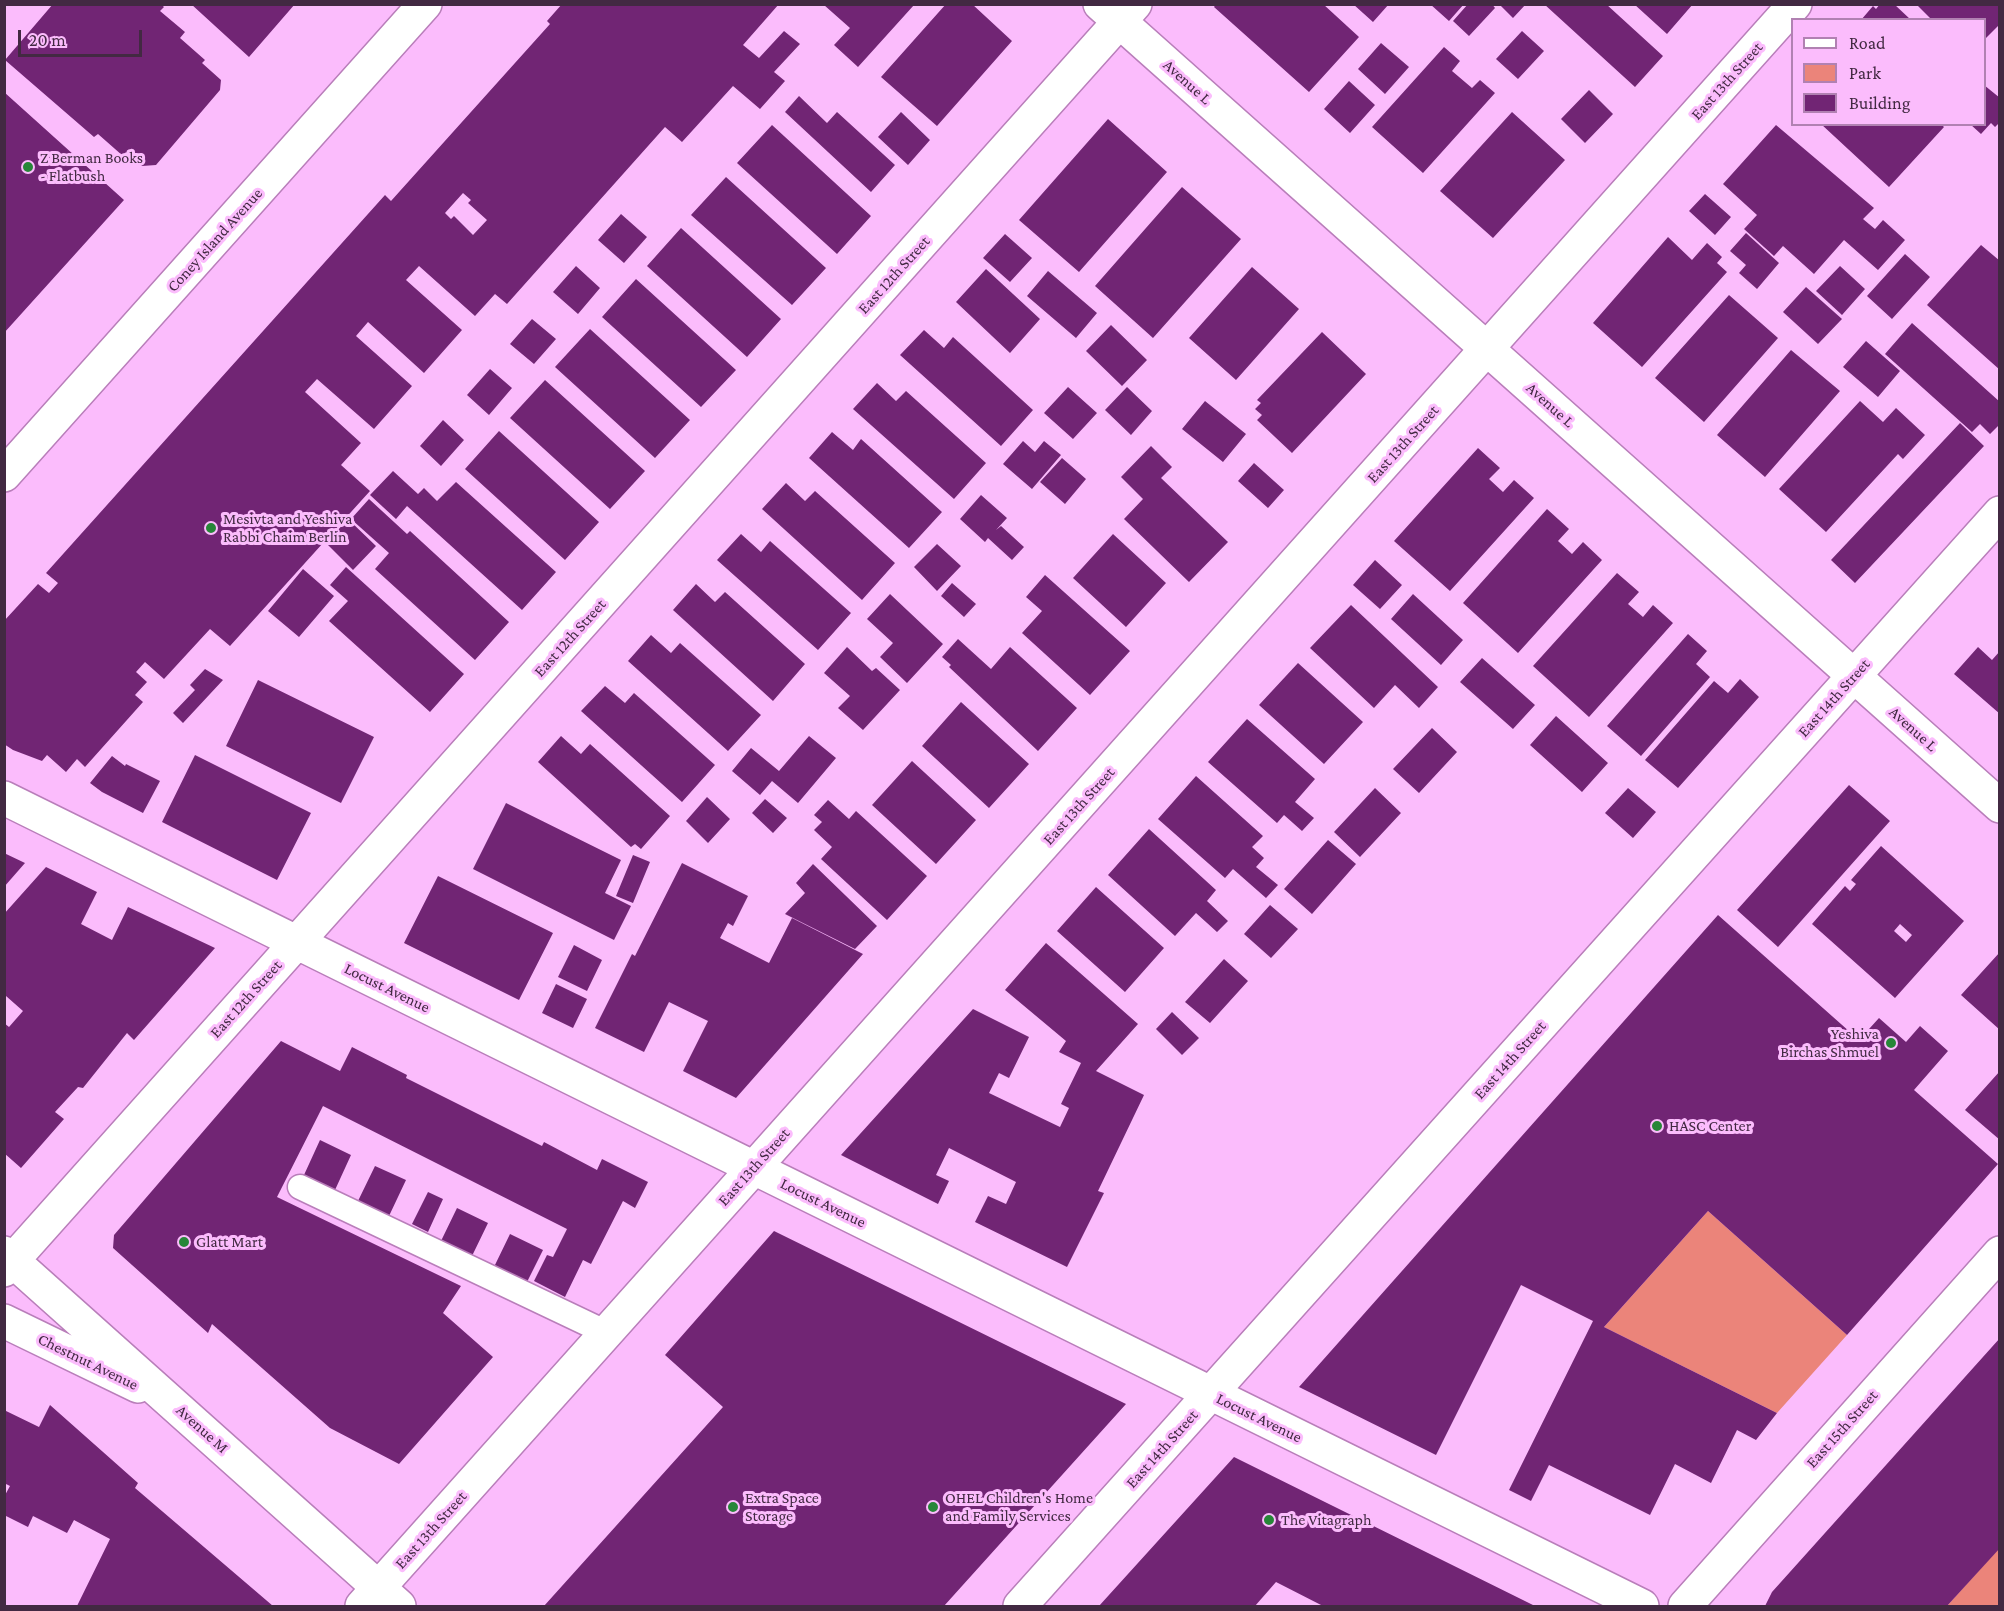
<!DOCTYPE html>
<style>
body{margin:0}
#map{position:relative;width:2004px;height:1611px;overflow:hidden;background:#fbbcfc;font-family:"Crimson Pro",serif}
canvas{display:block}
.frame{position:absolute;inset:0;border:6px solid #422942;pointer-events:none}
.legend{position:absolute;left:1791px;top:18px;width:195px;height:108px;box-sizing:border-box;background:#fbbcfc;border:2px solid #b181b2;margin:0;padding:8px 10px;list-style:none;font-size:18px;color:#422942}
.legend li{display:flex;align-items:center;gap:12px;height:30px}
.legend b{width:30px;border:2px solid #b181b2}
.scale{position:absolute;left:18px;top:30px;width:124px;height:27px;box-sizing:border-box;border:3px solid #422942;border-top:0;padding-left:8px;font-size:18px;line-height:21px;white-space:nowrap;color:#422942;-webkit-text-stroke:4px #fbbcfc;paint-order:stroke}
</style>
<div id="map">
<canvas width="2004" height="1611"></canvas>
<div class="frame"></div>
<ul class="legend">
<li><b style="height:8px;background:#fff"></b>Road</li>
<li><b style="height:16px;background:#eb847a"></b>Park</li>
<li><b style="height:16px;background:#712574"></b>Building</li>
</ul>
<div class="scale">20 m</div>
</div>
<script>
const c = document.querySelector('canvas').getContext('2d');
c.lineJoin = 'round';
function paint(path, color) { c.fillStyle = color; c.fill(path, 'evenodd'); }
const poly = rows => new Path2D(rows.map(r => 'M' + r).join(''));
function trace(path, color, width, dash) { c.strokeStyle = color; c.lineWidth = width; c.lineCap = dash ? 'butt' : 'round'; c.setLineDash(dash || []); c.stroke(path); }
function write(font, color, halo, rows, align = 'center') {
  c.font = font + ' "Crimson Pro",serif'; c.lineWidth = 6; c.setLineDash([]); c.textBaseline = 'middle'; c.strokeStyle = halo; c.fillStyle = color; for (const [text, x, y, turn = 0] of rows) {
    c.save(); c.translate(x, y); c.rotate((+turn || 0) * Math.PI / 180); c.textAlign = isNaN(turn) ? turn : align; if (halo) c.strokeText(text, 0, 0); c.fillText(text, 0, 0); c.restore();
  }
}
paint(poly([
 [1708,1211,1847,1335,1777,1413,1604,1327],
 [1999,1548,1999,1606,1947,1606]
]), '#eb847a');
paint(poly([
 [53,4,161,4,164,7,160,11,185,32,180,38,205,60,202,63,221,80,220,90,156,165,142,166,126,152,123,156,98,134,94,137,5,60],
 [191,4,295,4,249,57],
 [562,4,779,4,743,45,759,58,784,31,800,44,774,72,785,81,760,109,733,86,682,142,665,127,507,304,495,294,475,316,419,266,406,280,462,330,424,373,368,322,356,336,412,386,374,429,317,379,305,392,361,443,341,465,370,491,230,646,210,629,164,679,145,662,136,672,147,682,135,695,143,702,85,767,77,759,66,772,47,755,42,761,13,750,4,744,4,621,38,584,49,593,58,583,46,573,385,195,391,201,550,24,547,21],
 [463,193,471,200,468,203,487,220,473,235,454,216,451,219,445,213],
 [946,4,972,4,1012,41,937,126,881,77],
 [1216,4,1323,4,1359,37,1309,92,1214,7],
 [1353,4,1389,4,1373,22],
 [1430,4,1464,4,1449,21],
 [1468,4,1492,4,1495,8,1469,36,1453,21],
 [1499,4,1526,4,1513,18],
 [1544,4,1606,4,1663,56,1635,87],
 [1634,4,1693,4,1667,34],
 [1880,4,1894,4,1911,20,1861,20,1873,6,1876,9],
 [1916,4,2000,4,2000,24,1984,40,1984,20,1932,20],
 [824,5,914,5,858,67,834,45,850,28],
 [1522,31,1544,51,1518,79,1496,59],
 [1381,43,1409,67,1385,94,1358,69],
 [1444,47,1460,61,1452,71,1472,88,1480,80,1495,93,1423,173,1372,127],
 [1349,81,1375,105,1350,133,1324,109],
 [1984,85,2000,98,2000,122,1995,127,1991,123,1981,134,1970,124,1984,124],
 [1589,90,1613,114,1585,143,1561,119],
 [4,92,124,200,4,333],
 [799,96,827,123,837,112,895,165,871,192,785,112],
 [901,112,930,140,908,165,878,137],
 [1512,112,1565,160,1493,238,1440,191],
 [1108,119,1167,172,1079,272,1019,220],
 [1821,124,1941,124,1944,127,1889,187],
 [772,125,871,216,837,254,737,163],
 [1776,125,1874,208,1863,219,1875,229,1883,220,1905,240,1878,270,1844,240,1814,274,1783,246,1774,256,1744,229,1757,215,1723,184],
 [726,177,826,268,792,305,691,215],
 [1182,187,1241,239,1153,338,1095,286],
 [1705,194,1731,217,1715,235,1689,211],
 [621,214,647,237,624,263,598,240],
 [681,228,781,319,747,357,647,266],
 [1746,233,1779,263,1757,289,1739,273,1746,265,1730,251],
 [1005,234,1032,258,1010,282,983,258],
 [1668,237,1692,260,1707,243,1722,257,1717,263,1727,272,1642,367,1593,323],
 [1981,245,2000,261,2000,370,1927,305],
 [1905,254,1930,277,1892,319,1867,296],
 [576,266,600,288,578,314,553,292],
 [1840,266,1865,289,1842,315,1816,291],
 [1252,267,1299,309,1236,380,1189,338],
 [986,269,1040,319,1010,353,956,302],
 [1048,271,1097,313,1076,338,1027,296],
 [636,279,736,370,701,407,602,317],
 [1806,287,1842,319,1818,344,1783,312],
 [1729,295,1778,338,1704,422,1655,378],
 [532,319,556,339,534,364,510,344],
 [1912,323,2000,402,2000,424,1990,434,1980,424,1972,432,1885,354],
 [1111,325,1147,360,1122,386,1086,351],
 [590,329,690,420,655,458,555,367],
 [924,330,944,348,953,337,1033,410,1001,446,900,355],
 [1322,332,1366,374,1292,453,1257,420,1262,415,1255,409,1261,403,1257,400],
 [1866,341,1900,371,1878,397,1843,367],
 [1791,350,1840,391,1765,477,1717,435],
 [490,369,512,388,489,415,467,395],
 [545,380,645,471,610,509,510,418],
 [877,383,896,401,906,391,986,463,954,499,853,409],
 [1068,387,1097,413,1073,439,1044,413],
 [1127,387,1152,411,1131,435,1105,410],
 [1205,401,1246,434,1223,462,1182,429],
 [1860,401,1883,422,1896,408,1925,435,1903,459,1898,454,1826,532,1779,489],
 [443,420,464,440,441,466,420,446],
 [1960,423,1984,446,1855,583,1831,560],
 [499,431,599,522,565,560,465,469],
 [832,432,853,450,861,439,942,512,909,548,809,458],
 [1023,441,1035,452,1044,441,1061,455,1032,489,1003,464],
 [1151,446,1172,467,1161,478,1228,542,1189,582,1124,519,1143,499,1121,477],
 [1478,448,1500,468,1489,479,1503,492,1514,480,1534,498,1450,591,1394,541],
 [1062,458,1086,479,1065,504,1040,482],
 [1254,463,1284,490,1268,508,1238,481],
 [393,471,418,494,424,488,437,501,456,482,556,572,522,610,407,506,396,519,370,495],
 [786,483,805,501,815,491,895,563,862,600,762,509],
 [981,495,1007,518,996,530,1001,526,1024,547,1012,560,988,538,985,542,960,519],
 [369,499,407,534,410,531,509,622,475,660,375,569,389,553,351,519],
 [1547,509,1569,529,1558,541,1572,554,1583,542,1602,560,1518,653,1463,603],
 [348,519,376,546,353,570,326,543],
 [741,534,761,552,770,541,851,613,818,650,717,560],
 [1113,534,1166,583,1126,627,1073,578],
 [937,544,961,566,937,591,914,567],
 [1375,560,1402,585,1380,609,1353,585],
 [346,567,464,674,430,712,329,621,348,601,330,585],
 [303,569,334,596,299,637,268,611],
 [1617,573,1639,592,1628,604,1643,617,1653,605,1673,623,1589,717,1533,666],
 [1045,575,1130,651,1090,695,1022,633,1042,611,1026,597],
 [952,583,976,604,964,617,941,596],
 [696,584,715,602,725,592,805,664,773,701,673,610],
 [890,594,943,644,907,683,880,657,893,643,867,619],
 [1413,594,1463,640,1441,665,1391,619],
 [1351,605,1438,687,1419,708,1395,685,1374,708,1310,648],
 [1688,634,1707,651,1696,664,1710,677,1641,756,1607,726],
 [651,635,671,653,680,643,761,715,728,751,628,661],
 [958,639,991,669,1010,647,1077,708,1038,751,949,667,951,665,942,657],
 [847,647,872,671,876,668,900,690,863,730,838,708,850,696,824,673],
 [1978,647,1992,660,2000,651,2000,714,1954,674],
 [1482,658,1535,705,1513,729,1460,682],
 [1298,663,1363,722,1324,764,1259,705],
 [205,669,223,680,183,723,173,713,195,690,190,685],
 [1740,679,1759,697,1678,788,1645,760,1714,681,1728,693],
 [258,680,374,737,341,803,226,746],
 [605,686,625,703,634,693,715,765,682,802,581,711],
 [961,702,1029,764,989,808,922,746],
 [1556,716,1608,763,1582,792,1530,745],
 [1247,719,1315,779,1295,802,1314,818,1302,831,1284,815,1277,823,1208,762],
 [1432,728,1457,752,1419,793,1393,769],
 [561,736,581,754,590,744,670,816,641,849,635,844,631,847,538,762],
 [809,736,836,758,798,803,772,781,760,795,732,771,751,748,779,771],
 [195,755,311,813,277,880,162,822],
 [112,756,125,766,126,764,160,781,143,813,102,792,90,783],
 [912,761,976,820,936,864,872,805],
 [1196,776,1263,836,1252,847,1264,858,1256,867,1278,885,1266,898,1233,869,1225,878,1158,819],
 [1849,785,1890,821,1778,947,1737,910],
 [1375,788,1401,813,1360,857,1334,832],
 [1628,788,1656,812,1633,838,1605,813],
 [707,797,730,819,708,843,686,821],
 [765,799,787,818,773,833,752,813],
 [828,800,849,819,856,811,927,876,887,920,821,859,832,847,814,830,822,822,814,815],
 [506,803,621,860,605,893,631,906,614,940,473,869],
 [1149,829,1216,890,1207,901,1228,921,1217,932,1196,913,1175,936,1108,875],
 [1328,840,1356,864,1312,914,1284,889],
 [1881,846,1964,921,1895,998,1812,924,1845,886,1850,891,1856,884,1851,880],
 [1900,924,1912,935,1906,942,1894,931],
 [4,853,25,863,4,887],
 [633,855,650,862,633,903,616,896],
 [682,863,748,896,733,926,728,923,720,938,769,963,792,918,863,954,736,1098,683,1071,708,1021,669,1002,644,1052,595,1028,632,954,635,956],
 [813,864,877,926,855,949,785,914,805,893,796,883],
 [46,867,97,892,81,924,112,940,128,907,215,948,134,1040,127,1033,83,1088,78,1087,55,1112,64,1119,21,1168,4,1153,4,1023,9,1027,23,1011,6,996,4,914],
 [438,876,553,933,519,1000,404,943],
 [1096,887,1164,948,1125,992,1057,931],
 [1270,905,1298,929,1271,958,1244,934],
 [1718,915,1859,1040,1879,1018,1906,1042,1920,1026,1948,1051,1914,1090,1998,1164,1847,1335,1708,1211,1604,1327,1777,1413,1756,1440,1737,1430,1711,1483,1675,1464,1650,1515,1549,1465,1531,1501,1509,1490,1593,1321,1521,1285,1436,1455,1299,1387],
 [1046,943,1138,1024,1096,1071,1144,1095,1098,1191,1104,1193,1067,1267,975,1222,988,1196,1006,1204,1016,1182,949,1148,936,1175,949,1181,938,1204,841,1155,973,1009,1029,1037,1009,1078,999,1073,989,1093,1060,1127,1069,1108,1061,1104,1081,1063,1059,1052,1066,1041,1005,990],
 [574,945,602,960,587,991,558,977],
 [2000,952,2000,1030,1961,995],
 [1224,959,1248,981,1210,1023,1185,1002],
 [556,984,587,999,573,1028,542,1013],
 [1172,1012,1199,1038,1182,1055,1156,1029],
 [281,1041,340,1071,352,1047,407,1075,406,1078,542,1146,544,1142,597,1170,602,1159,648,1182,635,1208,623,1201,591,1264,583,1260,565,1297,534,1281,547,1255,553,1257,567,1229,323,1106,277,1197,461,1286,443,1313,493,1357,399,1464,330,1428,212,1324,208,1333,113,1248,114,1235],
 [2000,1071,2000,1140,1965,1110],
 [320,1140,351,1155,335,1190,304,1175],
 [375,1166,406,1180,389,1216,358,1201],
 [428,1192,443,1199,428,1232,412,1224],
 [457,1208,488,1223,472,1256,441,1241],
 [774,1231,1126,1404,944,1606,544,1606,723,1407,665,1355],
 [510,1234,543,1250,527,1282,494,1267],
 [2000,1338,2000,1548,1947,1606,1765,1606,1772,1592],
 [50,1405,138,1483,135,1488,273,1606,77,1606,110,1539,74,1520,67,1533,33,1516,28,1527,4,1515,4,1497,10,1486,4,1483,4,1410,39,1427],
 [1234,1457,1535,1606,1323,1606,1276,1582,1255,1606,1099,1606]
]), '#712574');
const lane = poly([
 [300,1187,607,1333]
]);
const street = poly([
 [1100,4,2000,806],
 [4,798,1642,1606],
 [4,1253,399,1606],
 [4,1270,1135,4],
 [4,1321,138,1386],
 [362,1606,1795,4],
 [1020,1606,2000,513],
 [1685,1606,2000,1253]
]);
const secondary = poly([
 [4,475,425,4]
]);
trace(lane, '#b97eba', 27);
trace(street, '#b97eba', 36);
trace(secondary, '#b97eba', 36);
trace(lane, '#fff', 24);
trace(street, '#fff', 33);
trace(secondary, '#fff', 33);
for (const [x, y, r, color] of [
 [28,167,6,"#278638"],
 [211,528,6,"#278638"],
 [1891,1043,6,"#278638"],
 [1657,1126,6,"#278638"],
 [184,1242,6,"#278638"],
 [733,1507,6,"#278638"],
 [933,1507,6,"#278638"],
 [1269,1520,6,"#278638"]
]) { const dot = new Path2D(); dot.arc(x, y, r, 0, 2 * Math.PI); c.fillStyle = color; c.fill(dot); trace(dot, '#fbbcfc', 2); }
write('16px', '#422942', '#fbbcfc', [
 ["East 13th Street",1727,81,-48],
 ["Avenue L",1187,82,42],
 ["Coney Island Avenue",215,240,-48],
 ["East 12th Street",894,275,-48],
 ["Avenue L",1550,405,42],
 ["East 13th Street",1403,444,-48],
 ["East 12th Street",570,638,-48],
 ["East 14th Street",1834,698,-48],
 ["Avenue L",1913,729,42],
 ["East 13th Street",1079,806,-48],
 ["Locust Avenue",387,988,26],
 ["East 12th Street",246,999,-48],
 ["East 14th Street",1510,1060,-48],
 ["East 13th Street",754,1167,-48],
 ["Locust Avenue",823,1203,26],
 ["Chestnut Avenue",88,1362,26],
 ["Locust Avenue",1259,1418,26],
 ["Avenue M",202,1429,42],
 ["East 15th Street",1842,1429,-48],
 ["East 14th Street",1162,1449,-48],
 ["East 13th Street",431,1530,-48]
]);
write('16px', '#422942', '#fbbcfc', [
 ["Z Berman Books",40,158],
 ["- Flatbush",40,176],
 ["Mesivta and Yeshiva",223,519],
 ["Rabbi Chaim Berlin",223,537],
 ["Yeshiva",1879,1034,"right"],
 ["Birchas Shmuel",1879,1052,"right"],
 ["HASC Center",1669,1126],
 ["Glatt Mart",196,1242],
 ["Extra Space",745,1498],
 ["Storage",745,1516],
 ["OHEL Children's Home",945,1498],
 ["and Family Services",945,1516],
 ["The Vitagraph",1281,1520]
], 'left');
</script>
